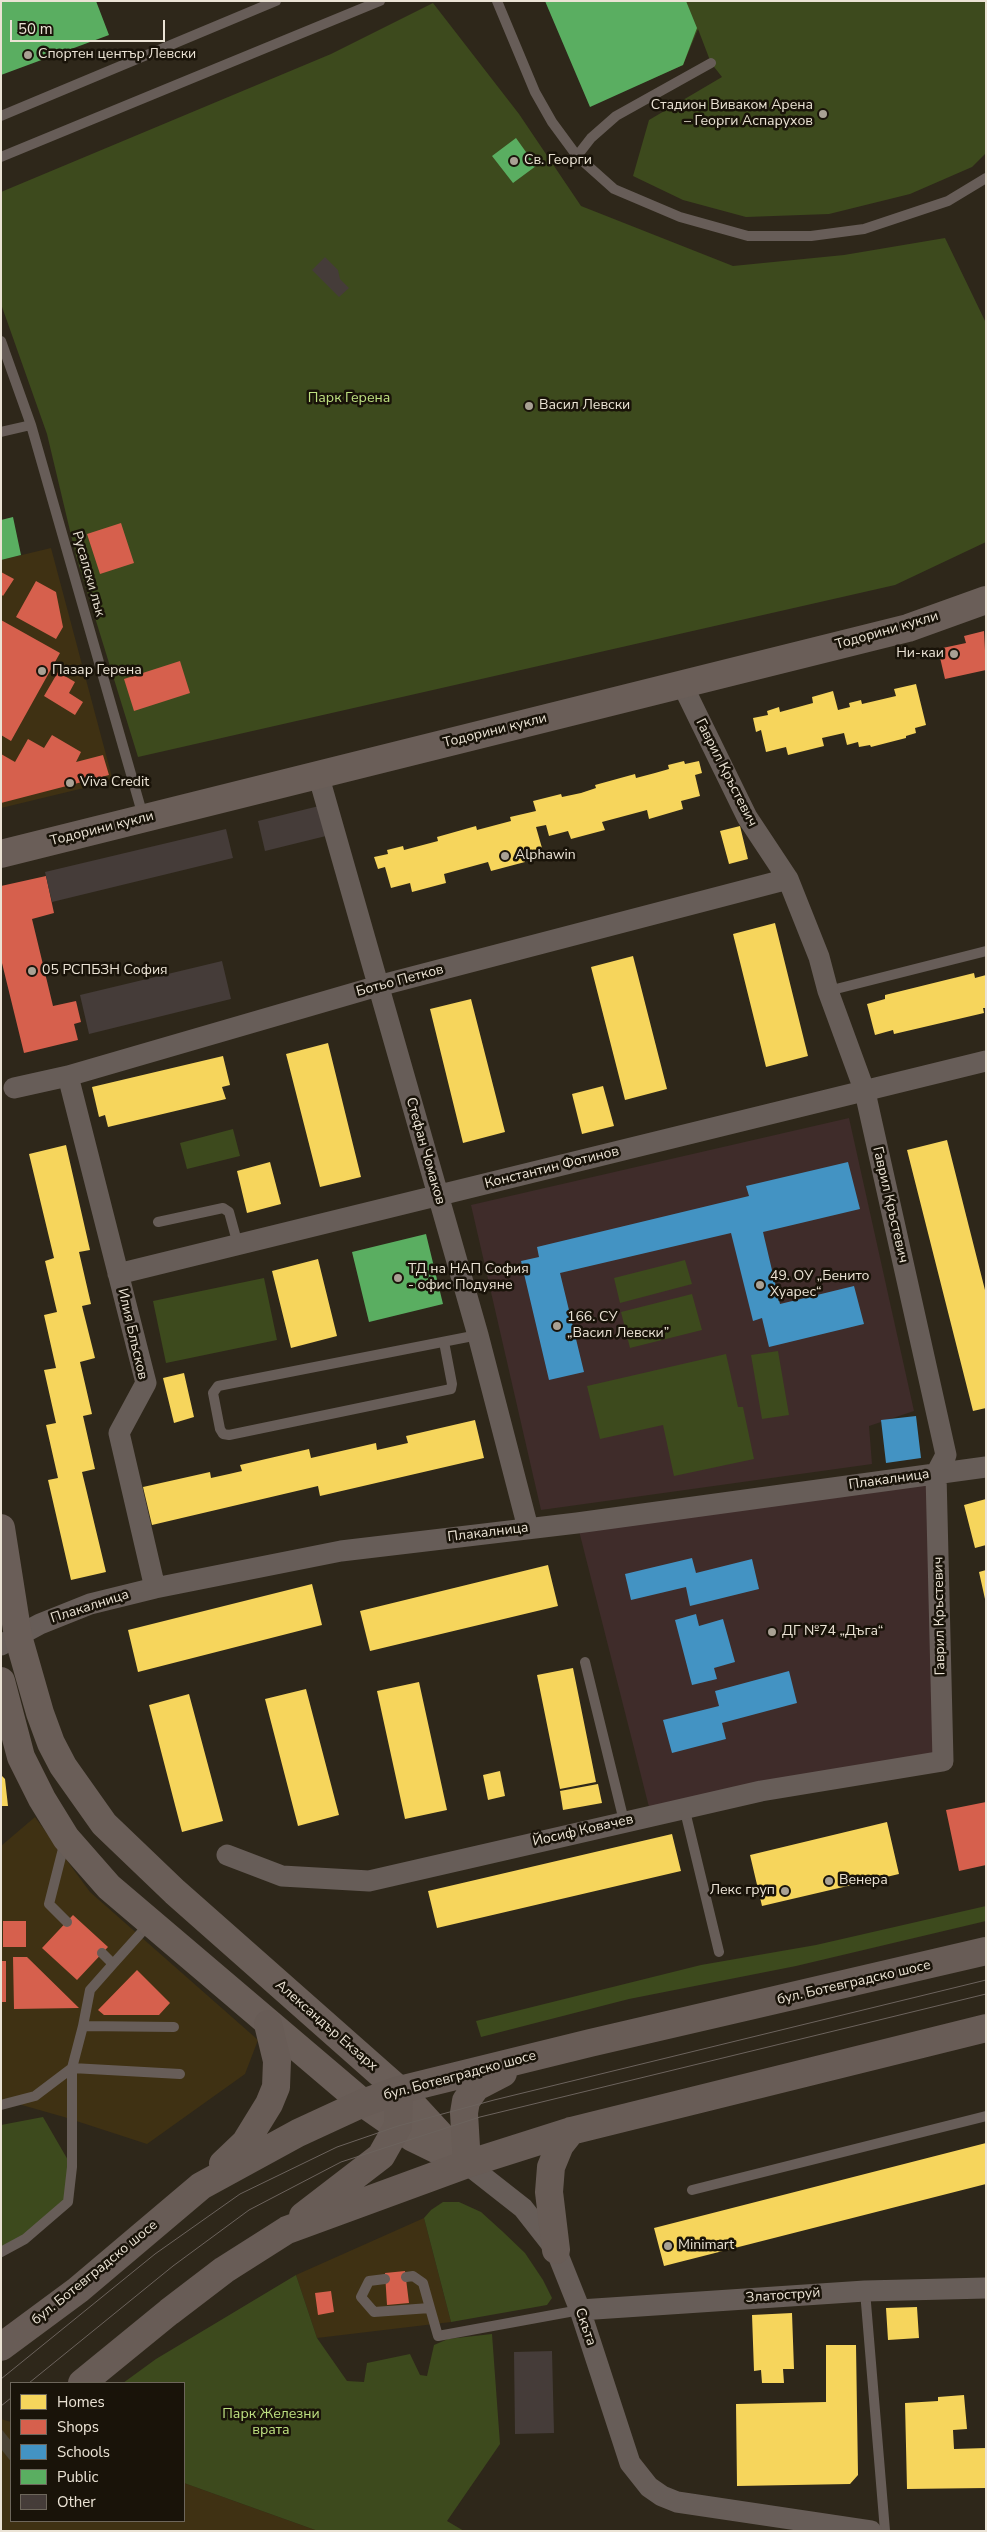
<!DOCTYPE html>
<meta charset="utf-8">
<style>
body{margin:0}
#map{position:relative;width:987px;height:2532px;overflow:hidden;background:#2e271a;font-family:"Nunito Sans",sans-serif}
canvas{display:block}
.frame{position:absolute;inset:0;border:2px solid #ebe3d5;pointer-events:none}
.legend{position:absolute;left:10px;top:2382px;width:175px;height:140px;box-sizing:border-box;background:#191309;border:1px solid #6d665b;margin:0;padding:6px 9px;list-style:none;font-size:15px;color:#ebe3d5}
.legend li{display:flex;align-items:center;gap:10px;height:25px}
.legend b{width:25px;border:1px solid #6d665b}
.scale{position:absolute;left:10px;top:20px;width:155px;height:22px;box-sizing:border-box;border:2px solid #ebe3d5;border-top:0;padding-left:6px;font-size:15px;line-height:18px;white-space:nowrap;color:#ebe3d5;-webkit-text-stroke:4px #191309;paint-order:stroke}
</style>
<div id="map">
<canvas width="987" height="2532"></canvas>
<div class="frame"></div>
<ul class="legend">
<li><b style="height:14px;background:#f6d55c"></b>Homes</li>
<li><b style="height:14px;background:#d6604d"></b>Shops</li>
<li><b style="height:14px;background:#4393c3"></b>Schools</li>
<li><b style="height:14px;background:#5aae61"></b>Public</li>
<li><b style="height:14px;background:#453c39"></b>Other</li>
</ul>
<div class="scale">50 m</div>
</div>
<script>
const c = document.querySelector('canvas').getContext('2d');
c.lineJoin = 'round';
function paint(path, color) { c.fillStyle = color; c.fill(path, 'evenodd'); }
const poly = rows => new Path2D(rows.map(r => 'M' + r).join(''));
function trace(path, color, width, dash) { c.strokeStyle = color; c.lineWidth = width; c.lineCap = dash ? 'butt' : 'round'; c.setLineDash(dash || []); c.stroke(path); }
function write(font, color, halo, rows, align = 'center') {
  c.font = font + ' "Nunito Sans",sans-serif'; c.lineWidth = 5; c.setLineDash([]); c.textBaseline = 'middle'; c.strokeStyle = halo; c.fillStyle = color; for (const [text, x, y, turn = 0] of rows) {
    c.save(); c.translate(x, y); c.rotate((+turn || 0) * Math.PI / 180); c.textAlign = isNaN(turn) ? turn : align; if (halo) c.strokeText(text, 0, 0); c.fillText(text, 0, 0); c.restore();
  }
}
paint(poly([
 [51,548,113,781,1,808,1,560],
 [35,1817,90,1892,258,2040,245,2074,147,2144,64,2117,1,2099,1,1846],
 [424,2218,451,2322,317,2338,296,2275],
 [1,2419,11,2422,11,2521,184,2521,184,2483,318,2531,1,2531]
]), '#3f3113');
paint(poly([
 [849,1118,914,1411,869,1426,872,1464,541,1510,471,1205],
 [936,1474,943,1761,651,1815,577,1523]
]), '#3f2c2a');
paint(poly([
 [545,1,986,1,986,153,972,167,910,194,829,214,746,217,683,200,633,176,649,120,722,77,711,63,698,29,683,65,638,85],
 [433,3,519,114,581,206,733,266,844,255,945,238,986,323,986,542,895,585,138,757,76,556,47,434,1,304,1,192,331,54],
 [233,1129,240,1156,187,1169,180,1143],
 [685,1260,692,1284,620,1303,614,1278],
 [264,1278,277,1340,166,1363,153,1301],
 [692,1294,702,1330,630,1348,621,1312],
 [778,1351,789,1415,762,1419,751,1355],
 [726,1354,738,1407,743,1407,754,1459,674,1476,663,1425,600,1439,587,1386],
 [986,1906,986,1921,796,1966,629,1999,481,2037,476,2021,701,1965,816,1945],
 [43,2117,72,2167,68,2202,1,2252,1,2125],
 [443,2202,459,2202,481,2212,502,2231,525,2253,543,2280,552,2298,547,2305,451,2322,424,2218,431,2210],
 [296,2275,317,2338,347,2381,364,2382,367,2363,410,2354,420,2375,427,2376,434,2345,448,2339,492,2334,500,2444,447,2521,464,2531,318,2531,184,2483,184,2383,123,2383,156,2359]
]), '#3d4a1d');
paint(poly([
 [916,684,926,725,915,728,916,733,906,736,906,738,871,747,870,745,859,747,858,742,847,745,844,733,822,738,824,746,788,755,786,747,766,752,761,730,756,732,753,718,768,715,767,711,779,707,780,712,813,703,812,697,833,691,838,710,850,707,849,703,861,700,862,704,896,696,894,689],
 [684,761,685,764,699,761,702,773,695,775,700,796,681,801,683,809,649,819,647,810,602,822,605,830,571,839,568,831,549,836,546,825,536,827,542,848,522,853,525,862,491,871,488,862,444,874,446,883,412,892,410,883,391,888,385,867,378,869,374,857,388,854,387,850,403,846,404,850,438,841,437,837,476,826,477,830,511,821,510,817,536,811,533,801,561,794,562,797,581,793,596,788,595,785,635,774,636,778,655,773,669,769,668,765],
 [740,826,748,859,729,864,720,831],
 [775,923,808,1056,766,1067,733,934],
 [633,956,667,1089,625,1100,591,967],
 [974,973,975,978,986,975,986,1008,983,1008,984,1013,894,1034,893,1030,875,1035,867,1004,885,999,885,995],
 [471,999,505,1132,463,1143,430,1009],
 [328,1043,361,1177,320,1187,286,1054],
 [223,1056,230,1085,222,1087,226,1099,108,1127,105,1115,99,1117,92,1087],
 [603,1086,614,1126,582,1134,572,1094],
 [947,1140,986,1294,986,1408,973,1411,907,1150],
 [66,1145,90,1250,79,1252,91,1304,82,1306,95,1358,80,1362,92,1414,83,1416,95,1469,82,1472,106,1572,71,1580,48,1480,58,1478,46,1425,56,1423,44,1370,56,1368,44,1315,57,1312,45,1261,54,1258,29,1154],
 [270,1162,281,1204,247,1213,237,1171],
 [318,1259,337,1336,291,1348,272,1271],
 [184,1373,194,1417,174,1423,163,1378],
 [475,1420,484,1458,320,1496,318,1486,152,1525,143,1487,210,1472,211,1478,229,1474,242,1471,240,1465,309,1449,311,1458,376,1443,377,1450,408,1443,406,1436],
 [986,1499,986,1545,975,1548,964,1505],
 [548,1565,558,1606,370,1651,360,1611],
 [986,1570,986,1599,985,1599,979,1572],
 [312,1584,322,1625,138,1672,128,1630],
 [573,1668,596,1782,560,1789,537,1675],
 [419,1682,447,1810,405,1819,377,1691],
 [306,1689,339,1815,298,1826,265,1699],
 [189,1694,223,1821,182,1832,149,1705],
 [500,1771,505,1796,488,1800,483,1775],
 [1,1775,5,1779,8,1806,1,1806],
 [598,1784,602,1803,563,1810,560,1791],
 [887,1822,899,1874,762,1906,750,1855],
 [672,1834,681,1871,437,1928,428,1891],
 [986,2143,986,2184,664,2266,654,2228],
 [917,2307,919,2338,888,2340,886,2308],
 [792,2313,794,2369,783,2369,784,2383,762,2383,761,2370,754,2371,752,2315],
 [826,2345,856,2345,858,2475,850,2484,737,2486,736,2404,826,2402],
 [964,2395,967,2429,953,2430,954,2449,986,2448,986,2488,907,2489,905,2403,938,2401,938,2397]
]), '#f6d55c');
paint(poly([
 [121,523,134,563,100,574,87,534],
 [1,572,14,579,3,596,1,594],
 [36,581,56,592,63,627,56,639,16,617],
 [1,620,60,653,11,741,1,735],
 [984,631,986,670,945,679,938,649,966,643,964,636],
 [180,661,190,693,134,711,124,679],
 [58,672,75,682,69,693,83,702,75,715,44,696],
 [52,735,81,752,76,762,103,755,109,775,1,803,1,754,15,762,28,739,44,748],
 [46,876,54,913,32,919,53,1006,76,1001,81,1022,74,1024,78,1040,24,1053,1,959,1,886],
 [986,1802,986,1865,959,1871,946,1810],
 [73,1915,108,1947,77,1980,42,1948],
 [3,1921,26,1921,26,1947,3,1947],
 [13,1957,27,1957,79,2008,14,2009],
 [1,1961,6,1961,6,2002,1,2002],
 [137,1970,170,2003,159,2015,104,2015,98,2010],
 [405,2271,409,2303,387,2305,385,2273],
 [331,2291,334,2312,318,2315,315,2293]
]), '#d6604d');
paint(poly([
 [848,1162,860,1209,763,1232,780,1304,854,1286,864,1324,769,1347,762,1318,753,1321,731,1233,560,1273,584,1372,549,1380,521,1261,539,1257,537,1247,749,1196,746,1186],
 [916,1416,921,1458,886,1463,881,1420],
 [692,1558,696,1573,752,1559,759,1589,690,1606,686,1587,631,1600,625,1574],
 [696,1614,699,1626,723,1619,735,1662,714,1668,717,1679,692,1685,675,1620],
 [789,1671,797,1703,722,1723,726,1739,672,1753,663,1720,719,1706,715,1691]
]), '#4393c3');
paint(poly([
 [1,1,96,1,109,35,1,75],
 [545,1,686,1,697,28,683,65,590,107],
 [516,138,536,166,513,183,492,156],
 [13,517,21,555,1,560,1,520],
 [426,1234,443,1304,369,1322,352,1252]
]), '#5aae61');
paint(poly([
 [325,257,338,270,340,279,349,288,339,297,312,270],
 [319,806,326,836,265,851,258,821],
 [226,829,233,858,52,902,45,872],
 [222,961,231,999,89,1034,80,995],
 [552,2351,554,2433,515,2434,514,2352]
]), '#453c39');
trace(poly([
 [1,2449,11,2441]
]), '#4a4336', 28, [28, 14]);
trace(poly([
 [497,1,535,92,552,122,577,156,614,189,680,217,748,236,811,236,864,229,948,201,986,178],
 [1,116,276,1],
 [577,156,591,138,616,116,711,63],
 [1,157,380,1],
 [1,341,31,425,143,816],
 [1,432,31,425],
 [828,991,986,951],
 [158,1222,223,1208,229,1212,238,1245],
 [444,1342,452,1384,451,1389,229,1435,223,1434,220,1429,213,1393,218,1386,478,1335],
 [585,1662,624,1821],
 [684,1807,719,1952],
 [65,1841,49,1904,67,1922],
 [102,1953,113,1964,149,1924],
 [83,2026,90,1990,113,1964],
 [1,2105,35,2096,72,2068,180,2074],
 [692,2190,986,2116],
 [1,2252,25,2239,68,2202,72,2167,72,2068,83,2026,174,2027],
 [385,2279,369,2281,361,2297,374,2312,430,2308,423,2283,413,2276,406,2277],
 [865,2291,885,2531],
 [430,2308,438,2336,580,2310]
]), '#675d58', 10);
trace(poly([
 [318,774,478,1335,528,1528],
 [68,1076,146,1383,119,1433,155,1588],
 [14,1088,68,1076,378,986,788,879],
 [118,1274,986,1061],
 [1,1645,40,1624,90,1604,155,1588,341,1551,577,1523,986,1467],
 [227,1855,282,1876,369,1881,761,1791,943,1761,936,1474,946,1455,865,1092,828,991,819,957,788,879,747,817,682,684],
 [467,2164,523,2208,556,2250,580,2310,630,2463,649,2487,662,2496,677,2502,871,2531],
 [580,2310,865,2291,986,2288]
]), '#675d58', 21);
trace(poly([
 [1,854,908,628,986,600],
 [1,1528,18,1636,40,1713,51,1743,63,1766,104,1824,175,1892,399,2090,467,2164],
 [1,1681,21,1757,42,1799,66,1838,109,1887,363,2103,413,2138,454,2158]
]), '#6a5e58', 28);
trace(poly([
 [223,2164,245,2143,269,2104,276,2087,277,2061,268,2024],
 [467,2164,464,2113,466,2101,476,2087,503,2073],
 [303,2216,381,2156,398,2126,399,2090],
 [556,2250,549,2192,551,2167,560,2145,571,2131],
 [1,2347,78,2290,201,2186,298,2133,363,2103,399,2090,590,2043,986,1951],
 [82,2383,169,2312,224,2270,287,2230,467,2164,571,2131,986,2028]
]), '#685c56', 28);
trace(poly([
 [1,2379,155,2254,240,2194,337,2147,398,2126,494,2100,986,1980],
 [29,2383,173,2266,249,2210,341,2162,480,2117,986,1994],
 [1,2406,11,2398]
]), '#6c635d', 1);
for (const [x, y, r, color] of [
 [28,55,5,"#a9a194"],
 [823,114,5,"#a9a194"],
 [514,161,5,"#a9a194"],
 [529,406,5,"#a9a194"],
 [954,654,5,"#a9a194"],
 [42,671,5,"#a9a194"],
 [70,783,5,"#a9a194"],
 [505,856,5,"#a9a194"],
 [32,971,5,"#a9a194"],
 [398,1278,5,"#a9a194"],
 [760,1285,5,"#a9a194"],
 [557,1326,5,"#a9a194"],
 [772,1632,5,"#a9a194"],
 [829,1881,5,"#a9a194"],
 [785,1891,5,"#a9a194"],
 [668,2246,5,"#a9a194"]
]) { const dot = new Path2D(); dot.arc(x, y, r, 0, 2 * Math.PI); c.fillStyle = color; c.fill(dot); trace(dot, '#191309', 2); }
write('14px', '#ebe3d5', '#191309', [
 ["Спортен център Левски",38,55],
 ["Стадион Виваком Арена",813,106,"right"],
 ["– Георги Аспарухов",813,122,"right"],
 ["Св. Георги",524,161],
 ["Васил Левски",539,406],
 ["Ни-каи",944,654,"right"],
 ["Пазар Герена",52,671],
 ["Viva Credit",80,783],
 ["Alphawin",515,856],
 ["05 РСПБЗН София",42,971],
 ["ТД на НАП София",408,1270],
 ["- офис Подуяне",408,1286],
 ["49. ОУ „Бенито",770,1277],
 ["Хуарес“",770,1293],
 ["166. СУ",567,1318],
 ["„Васил Левски”",567,1334],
 ["ДГ №74 „Дъга“",782,1632],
 ["Венера",839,1881],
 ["Лекс груп",775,1891,"right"],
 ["Minimart",678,2246]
], 'left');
write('14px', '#bee081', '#191309', [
 ["Парк Герена",349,399],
 ["Парк Железни",271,2415],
 ["врата",271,2431]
]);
write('14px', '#ebe3d5', '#191309', [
 ["Русалски лък",88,574,74],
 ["Тодорини кукли",887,631,-16],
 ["Тодорини кукли",495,731,-14],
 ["Гаврил Кръстевич",726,773,63],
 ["Тодорини кукли",102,829,-14],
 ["Ботьо Петков",400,981,-15],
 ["Стефан Чомаков",425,1151,74],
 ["Константин Фотинов",552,1168,-14],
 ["Гаврил Кръстевич",890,1205,77],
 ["Илия Блъсков",132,1334,77],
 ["Плакалница",889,1480,-8],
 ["Плакалница",488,1533,-7],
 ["Плакалница",90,1607,-18],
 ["Гаврил Кръстевич",940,1616,-91],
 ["Йосиф Ковачев",583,1831,-13],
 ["бул. Ботевградско шосе",854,1983,-13],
 ["Александър Екзарх",326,2026,41],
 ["бул. Ботевградско шосе",460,2076,-15],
 ["бул. Ботевградско шосе",95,2273,-39],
 ["Златоструй",783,2296,-4],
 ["Скъта",585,2327,71]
]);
</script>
